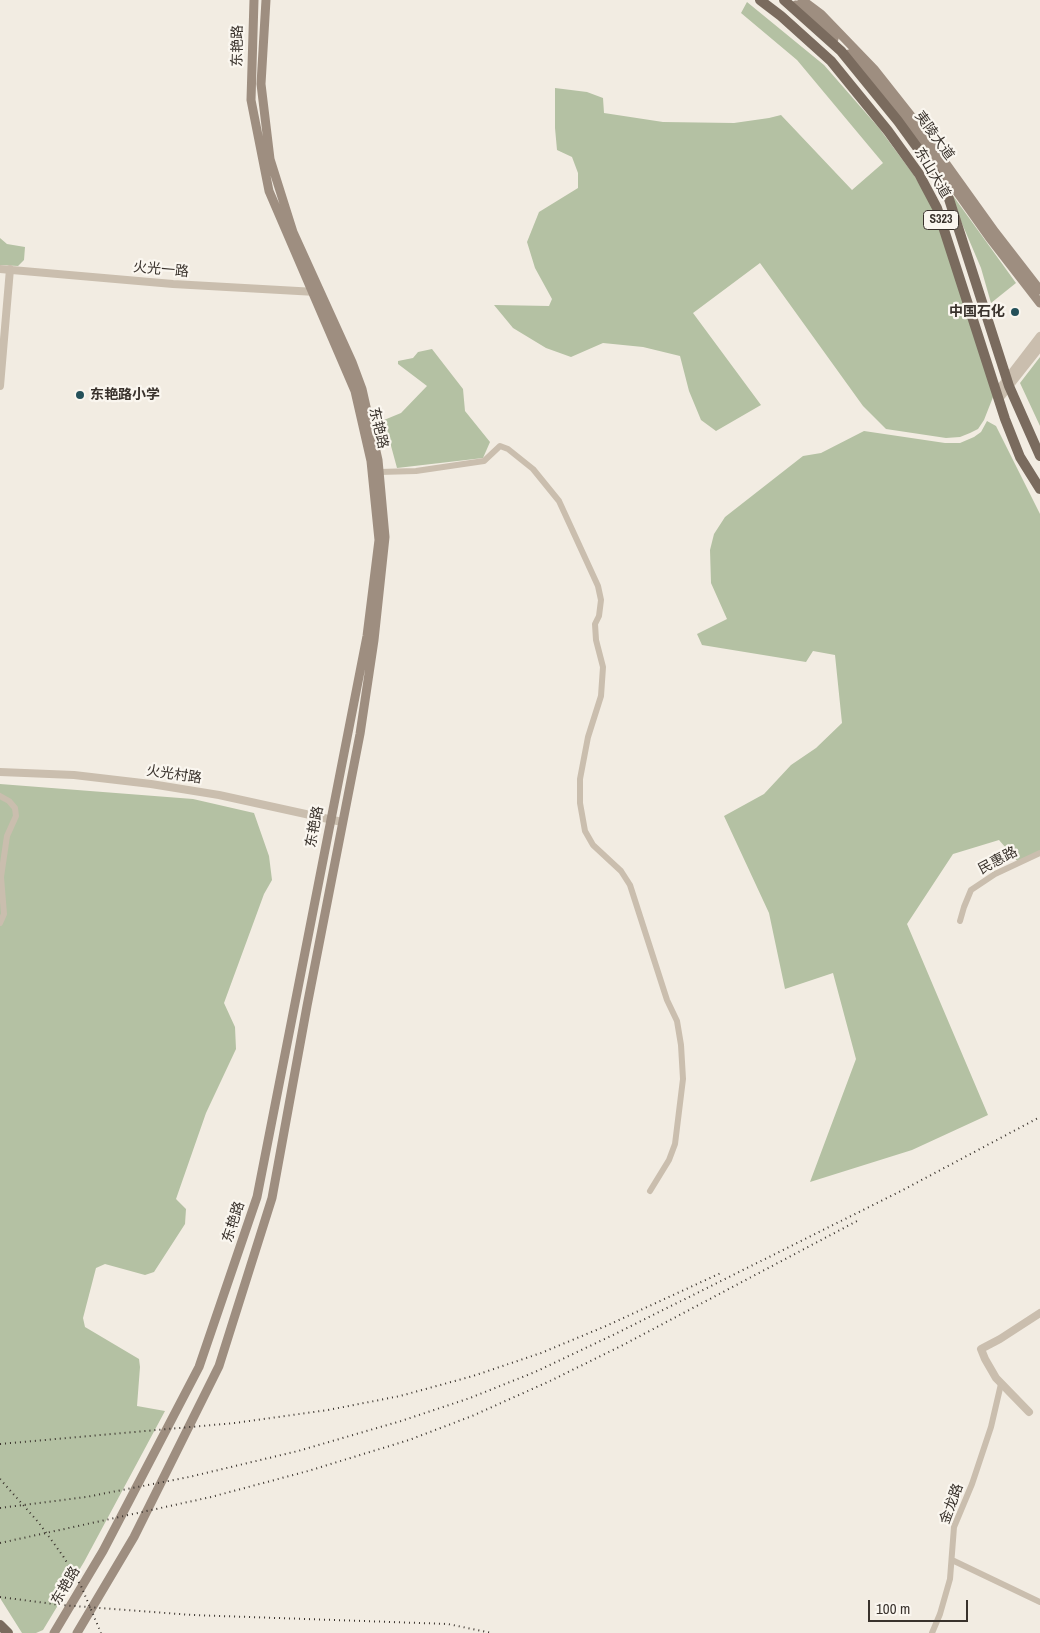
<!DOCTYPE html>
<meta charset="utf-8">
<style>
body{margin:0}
#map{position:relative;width:1040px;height:1633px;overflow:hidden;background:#f2ece2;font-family:"Archivo Narrow",sans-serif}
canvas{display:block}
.scale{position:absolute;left:868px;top:1600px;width:100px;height:22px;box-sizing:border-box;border:2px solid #39322c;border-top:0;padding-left:6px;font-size:15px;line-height:18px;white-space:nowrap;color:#39322c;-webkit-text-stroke:4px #faf6ef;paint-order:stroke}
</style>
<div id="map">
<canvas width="1040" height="1633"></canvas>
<div class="scale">100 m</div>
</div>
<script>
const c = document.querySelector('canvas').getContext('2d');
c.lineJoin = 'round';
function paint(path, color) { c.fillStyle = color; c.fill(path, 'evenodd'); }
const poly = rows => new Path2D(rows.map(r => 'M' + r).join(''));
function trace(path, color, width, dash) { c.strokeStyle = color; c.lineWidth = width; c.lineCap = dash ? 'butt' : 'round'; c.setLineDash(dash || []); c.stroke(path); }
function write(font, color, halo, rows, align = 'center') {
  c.font = font + ' "Archivo Narrow","Noto Sans SC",sans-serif'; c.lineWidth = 4.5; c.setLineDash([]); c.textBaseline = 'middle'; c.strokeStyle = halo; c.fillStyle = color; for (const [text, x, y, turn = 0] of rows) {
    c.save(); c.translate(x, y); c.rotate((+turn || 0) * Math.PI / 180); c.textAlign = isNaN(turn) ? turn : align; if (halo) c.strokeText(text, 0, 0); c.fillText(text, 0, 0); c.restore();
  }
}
paint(poly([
 [747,2,824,65,879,128,913,174,935,209,995,392,984,420,978,429,970,433,960,437,946,438,886,429,863,406,760,263,693,313,761,405,716,431,701,420,689,391,680,356,643,347,603,343,571,357,546,348,513,328,494,305,549,306,552,299,535,268,527,242,539,212,578,188,578,173,572,157,557,150,555,128,555,88,587,92,603,98,604,113,663,122,734,123,769,118,781,115,852,190,883,163,797,60,741,13],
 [946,186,1016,283,991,303,981,268],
 [0,238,7,244,25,247,24,260,18,266,0,265],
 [432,349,463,389,465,411,490,442,483,458,397,468,384,420,401,413,427,386,398,364,398,361,413,358,418,352],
 [1040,357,1040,426,1020,383],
 [987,421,996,426,1040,514,1040,853,1019,863,999,840,953,854,907,924,988,1115,912,1150,810,1182,856,1059,833,973,785,989,769,913,724,816,764,794,791,765,816,748,842,723,835,655,813,651,806,662,702,645,697,634,727,619,711,583,710,550,714,534,725,517,803,456,821,453,864,431,945,443,960,443,974,437,981,432],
 [0,784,193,799,254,813,269,856,272,880,264,894,224,1003,235,1027,236,1049,206,1113,176,1199,186,1209,185,1224,154,1272,145,1275,105,1264,96,1268,83,1318,85,1327,139,1359,140,1367,137,1406,165,1411,84,1562,43,1630,36,1633,22,1633,0,1598]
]), '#b4c1a3');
trace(poly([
 [379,472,416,471,484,461,500,446,508,449,533,469,559,501,598,586,601,600,599,616,595,624,596,640,603,667,601,696,588,737,580,779,580,803,585,831,593,845,621,871,630,885,667,1000,677,1021,681,1045,683,1079,675,1144,669,1160,650,1191],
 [0,796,9,801,15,808,16,816,7,836,1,877,4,914,0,923],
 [960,921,964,907,971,890,995,874,1040,853],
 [952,1560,1040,1602],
 [932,1633,940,1614,950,1579,954,1527,972,1484,991,1427,1001,1384]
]), '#cabeae', 6);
trace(poly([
 [0,269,173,284,316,292],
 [0,386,10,269],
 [997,392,1040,336],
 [999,399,1040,347],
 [0,772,74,775,151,784,219,795,342,822],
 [1029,1412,996,1378,985,1359,981,1349,1000,1339,1040,1313]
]), '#cabeae', 8);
trace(poly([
 [802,0,821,14,874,69,919,126,995,232,1040,290],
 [796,5,816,20,834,39],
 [849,54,868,74,913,130,989,237,1040,303],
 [54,1633,103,1551,199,1367,257,1197,367,636,379,540,371,461,355,391,269,191,251,100,254,0],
 [77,1633,134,1537,219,1366,272,1198,307,1006,360,734,374,640,385,537,378,460,362,389,352,362,293,232,270,159,261,84,266,0]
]), '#9e8e80', 9);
trace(poly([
 [760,0,781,16,831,61,888,131,919,174,937,208,1005,419,1020,457,1040,489],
 [784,0,841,51,898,121,930,165,949,199,1009,386,1040,456],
 [0,1625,8,1633]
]), '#7a6b5e', 10);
trace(poly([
 [0,1444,235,1423,328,1410,400,1396,473,1376,541,1353,606,1326,723,1272],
 [0,1479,39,1523,63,1556,81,1586,101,1633],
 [0,1508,86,1497,189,1477,298,1451,401,1421,470,1398,535,1372,613,1335,901,1191,1040,1117],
 [0,1543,211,1497,308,1471,409,1440,472,1416,550,1381,623,1345,857,1221],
 [0,1597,61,1605,192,1615,448,1624,492,1633]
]), '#39322c', 2, [1, 4]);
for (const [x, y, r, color] of [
 [1015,312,5,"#245059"],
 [80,395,5,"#245059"]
]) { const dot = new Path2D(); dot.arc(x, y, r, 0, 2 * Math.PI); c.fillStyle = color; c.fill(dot); trace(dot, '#faf6ef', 2); }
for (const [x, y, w] of [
 [941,220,35]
]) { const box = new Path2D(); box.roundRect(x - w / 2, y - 9.5, w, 19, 4); c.fillStyle = '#faf6ef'; c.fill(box); trace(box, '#39322c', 1); }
write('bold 12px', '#39322c', null, [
 ["S323",941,220]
]);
write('14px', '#39322c', '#faf6ef', [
 ["东艳路",238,46,-89],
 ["夷陵大道",934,136,54],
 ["东山大道",932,173,59],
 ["火光一路",161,270,5],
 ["东艳路",378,428,77],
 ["火光村路",174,775,8],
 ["东艳路",315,827,-79],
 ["民惠路",998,861,-28],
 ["东艳路",234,1222,-72],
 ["金龙路",952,1504,-70],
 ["东艳路",66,1586,-59]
]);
write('bold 14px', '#39322c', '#faf6ef', [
 ["中国石化",1005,312],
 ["东艳路小学",90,395,"left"]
], 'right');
</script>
